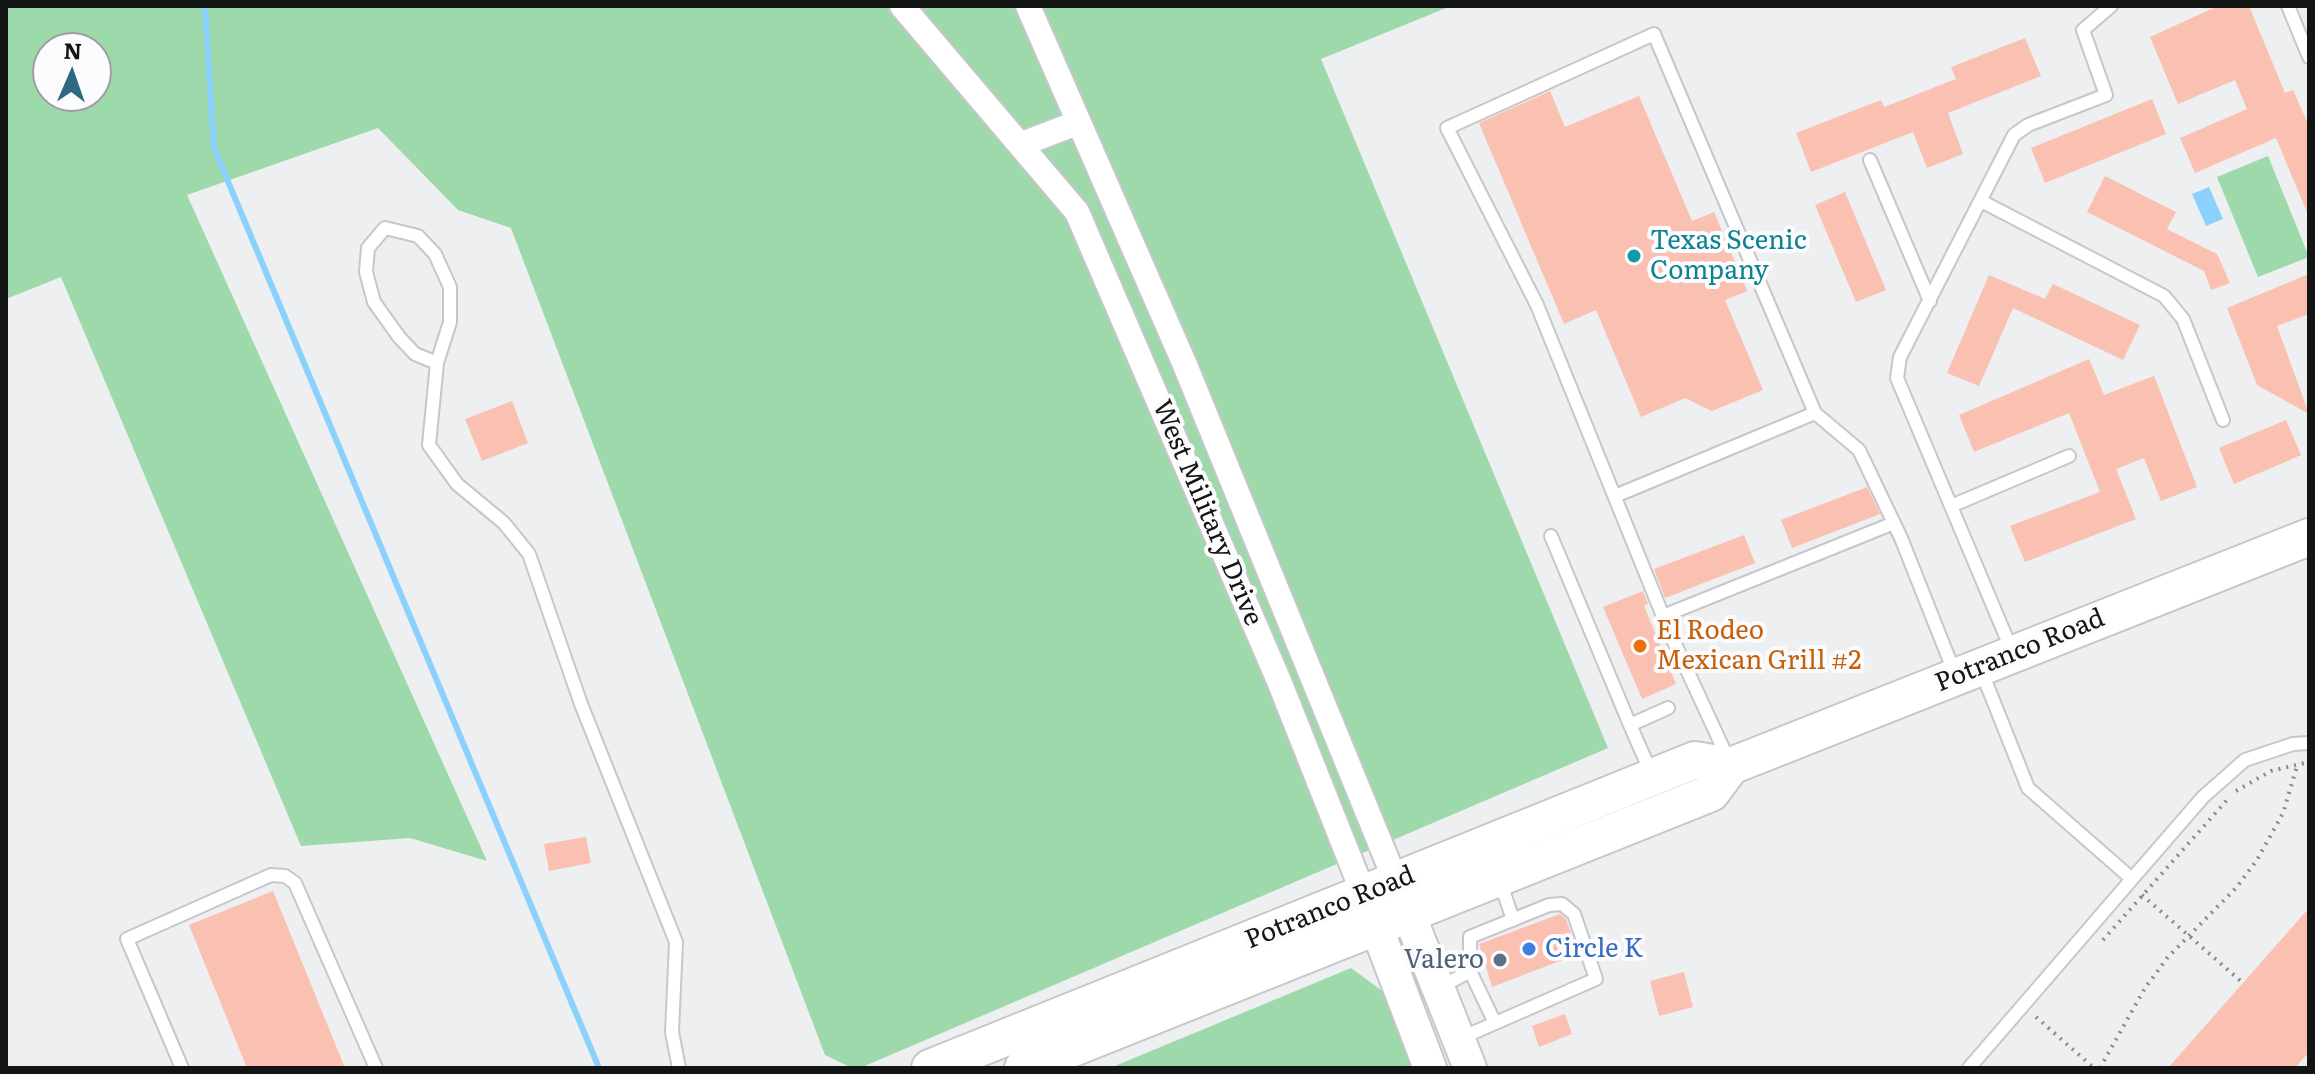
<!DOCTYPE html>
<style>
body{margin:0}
#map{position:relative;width:2315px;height:1074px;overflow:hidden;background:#eeeff1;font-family:Literata,serif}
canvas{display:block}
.frame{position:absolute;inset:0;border:8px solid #131414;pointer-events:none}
.north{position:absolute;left:32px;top:32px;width:80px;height:80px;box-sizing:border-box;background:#fcfcff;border:2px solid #9f9fa1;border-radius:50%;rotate:2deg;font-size:22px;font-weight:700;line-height:32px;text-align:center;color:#131414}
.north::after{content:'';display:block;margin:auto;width:28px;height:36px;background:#2e6881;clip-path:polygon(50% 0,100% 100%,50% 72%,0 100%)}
</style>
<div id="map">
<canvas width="2315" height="1074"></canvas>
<div class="frame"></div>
<div class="north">N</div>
</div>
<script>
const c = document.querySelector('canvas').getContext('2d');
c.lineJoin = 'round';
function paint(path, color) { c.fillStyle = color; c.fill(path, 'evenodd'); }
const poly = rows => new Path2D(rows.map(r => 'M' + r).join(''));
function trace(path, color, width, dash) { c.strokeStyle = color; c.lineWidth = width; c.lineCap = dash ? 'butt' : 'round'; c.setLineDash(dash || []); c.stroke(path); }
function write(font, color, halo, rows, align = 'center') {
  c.font = font + ' Literata,serif'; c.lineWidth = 8; c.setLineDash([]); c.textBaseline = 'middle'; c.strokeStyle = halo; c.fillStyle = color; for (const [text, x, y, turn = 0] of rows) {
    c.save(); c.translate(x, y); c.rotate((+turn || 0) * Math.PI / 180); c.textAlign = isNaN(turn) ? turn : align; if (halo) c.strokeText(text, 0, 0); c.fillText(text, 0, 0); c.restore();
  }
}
paint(poly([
 [6,6,1451,6,1321,59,1608,748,860,1068,852,1068,825,1055,511,228,458,210,378,128,187,195,487,861,410,838,301,846,61,277,6,299],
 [48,48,96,48,96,96,48,96],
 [2268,156,2309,257,2258,277,2217,177],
 [1351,968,1385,993,1416,1068,1110,1068]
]), '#9dd9aa');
paint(poly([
 [2209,187,2223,219,2206,226,2192,194]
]), '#8cd1fd');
trace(poly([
 [205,6,214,148,599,1068]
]), '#8cd1fd', 6);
paint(poly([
 [2218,6,2249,6,2285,93,2293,90,2309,126,2309,217,2276,138,2195,173,2180,138,2247,109,2235,80,2178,104,2150,37],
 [2025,38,2041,76,1948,113,1963,154,1927,168,1913,132,1811,172,1796,133,1881,100,1884,107,1956,79,1951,67],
 [1550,91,1565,127,1639,96,1692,221,1714,212,1747,291,1725,300,1763,390,1712,411,1685,398,1641,417,1596,310,1564,324,1479,123],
 [2152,99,2166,134,2045,183,2031,148],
 [2105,176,2176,212,2167,229,2217,254,2230,283,2211,290,2204,271,2087,212],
 [1845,192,1886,290,1856,302,1815,205],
 [2309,274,2309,314,2277,326,2309,414,2257,385,2227,308],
 [1989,275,2045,299,2053,284,2140,325,2123,360,2013,308,1979,386,1947,373],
 [2089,359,2104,395,2154,376,2197,487,2161,501,2144,458,2116,469,2136,519,2025,562,2010,526,2100,492,2069,413,1974,452,1959,415],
 [512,401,528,443,482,461,465,419],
 [2286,420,2301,455,2234,484,2219,448],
 [1867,487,1880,514,1792,548,1781,520],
 [1744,535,1755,563,1665,598,1654,569],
 [1643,591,1648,604,1644,606,1676,684,1642,699,1603,607],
 [586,837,591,863,549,871,544,844],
 [273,891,345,1068,247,1068,189,925],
 [2309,908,2309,1052,2295,1068,2168,1068],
 [1560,914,1566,919,1578,954,1492,987,1479,944],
 [1684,972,1693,1007,1659,1016,1650,981],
 [1565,1014,1572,1034,1539,1047,1532,1026]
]), '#fac0b1');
const lane = poly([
 [2288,6,2309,57],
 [1870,160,1930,301],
 [1981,201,2164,296,2183,319,2223,420],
 [437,363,415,354,399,337,374,302,366,272,368,248,385,228,418,236,435,254,450,287,450,322,437,363,429,445,457,484,504,523,529,554,581,704,676,942,672,1032,679,1068],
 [1615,496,1815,413],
 [1951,506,2069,456],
 [1551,536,1630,725],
 [1663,616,1894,523],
 [2012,651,1897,378,1900,357,2014,135,2028,125,2106,95,2083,30,2111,6],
 [1981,670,2028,788,2132,879,2203,797,2245,760,2293,744,2309,743],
 [1729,761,1669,631,1537,305,1447,128,1654,34,1815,413,1859,450,1901,538,1955,674],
 [1652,775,1630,725,1668,708],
 [1500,881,1513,920],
 [1470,971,1495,1023],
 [1441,987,1470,971,1470,937,1549,905,1562,904,1574,914,1596,979,1461,1038],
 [182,1068,127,939,271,875,285,876,295,883,376,1068],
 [1969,1068,2132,879]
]);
const street = poly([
 [902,6,1077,212,1279,681,1364,895],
 [1028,6,1185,365,1396,882],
 [1022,144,1077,123]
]);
const secondary = poly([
 [1400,892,1470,1068],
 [1368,905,1430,1068]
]);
const primary = poly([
 [930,1068,1695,760,1731,766,2309,537],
 [1023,1068,1711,793,1731,766]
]);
trace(lane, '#c7c7c9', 16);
trace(street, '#c7c7c9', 28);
trace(secondary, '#c7c7c9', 36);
trace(primary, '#c7c7c9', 40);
trace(poly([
 [2236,791,2271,771,2309,762],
 [2142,895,2243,983],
 [2103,940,2227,800],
 [2036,1017,2094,1068],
 [2100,1068,2145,988,2168,957,2236,888,2257,860,2283,813,2298,763]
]), '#88898a', 4, [2, 6]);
trace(lane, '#fff', 12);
trace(street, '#fff', 24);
trace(secondary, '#fff', 32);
trace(primary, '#fff', 36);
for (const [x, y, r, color] of [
 [1634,256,8,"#0f9aa8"],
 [1640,646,8,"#e8710a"],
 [1529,949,8,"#3f7fe0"],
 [1500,960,8,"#5c6f8a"]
]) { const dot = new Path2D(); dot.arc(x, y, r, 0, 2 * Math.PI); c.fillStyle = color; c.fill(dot); trace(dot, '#fcfcff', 3); }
write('26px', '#0d838f', '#fcfcff', [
 ["Texas Scenic",1650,241],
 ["Company",1650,271]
], 'left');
write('26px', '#131414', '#fcfcff', [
 ["West Military Drive",1207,513,67],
 ["Potranco Road",2020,651,-22],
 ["Potranco Road",1330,908,-22]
]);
write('26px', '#c56008', '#fcfcff', [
 ["El Rodeo",1656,631],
 ["Mexican Grill #2",1656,661]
], 'left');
write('26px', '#366cbe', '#fcfcff', [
 ["Circle K",1545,949]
], 'left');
write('26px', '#4e5e75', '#fcfcff', [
 ["Valero",1484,960]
], 'right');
</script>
